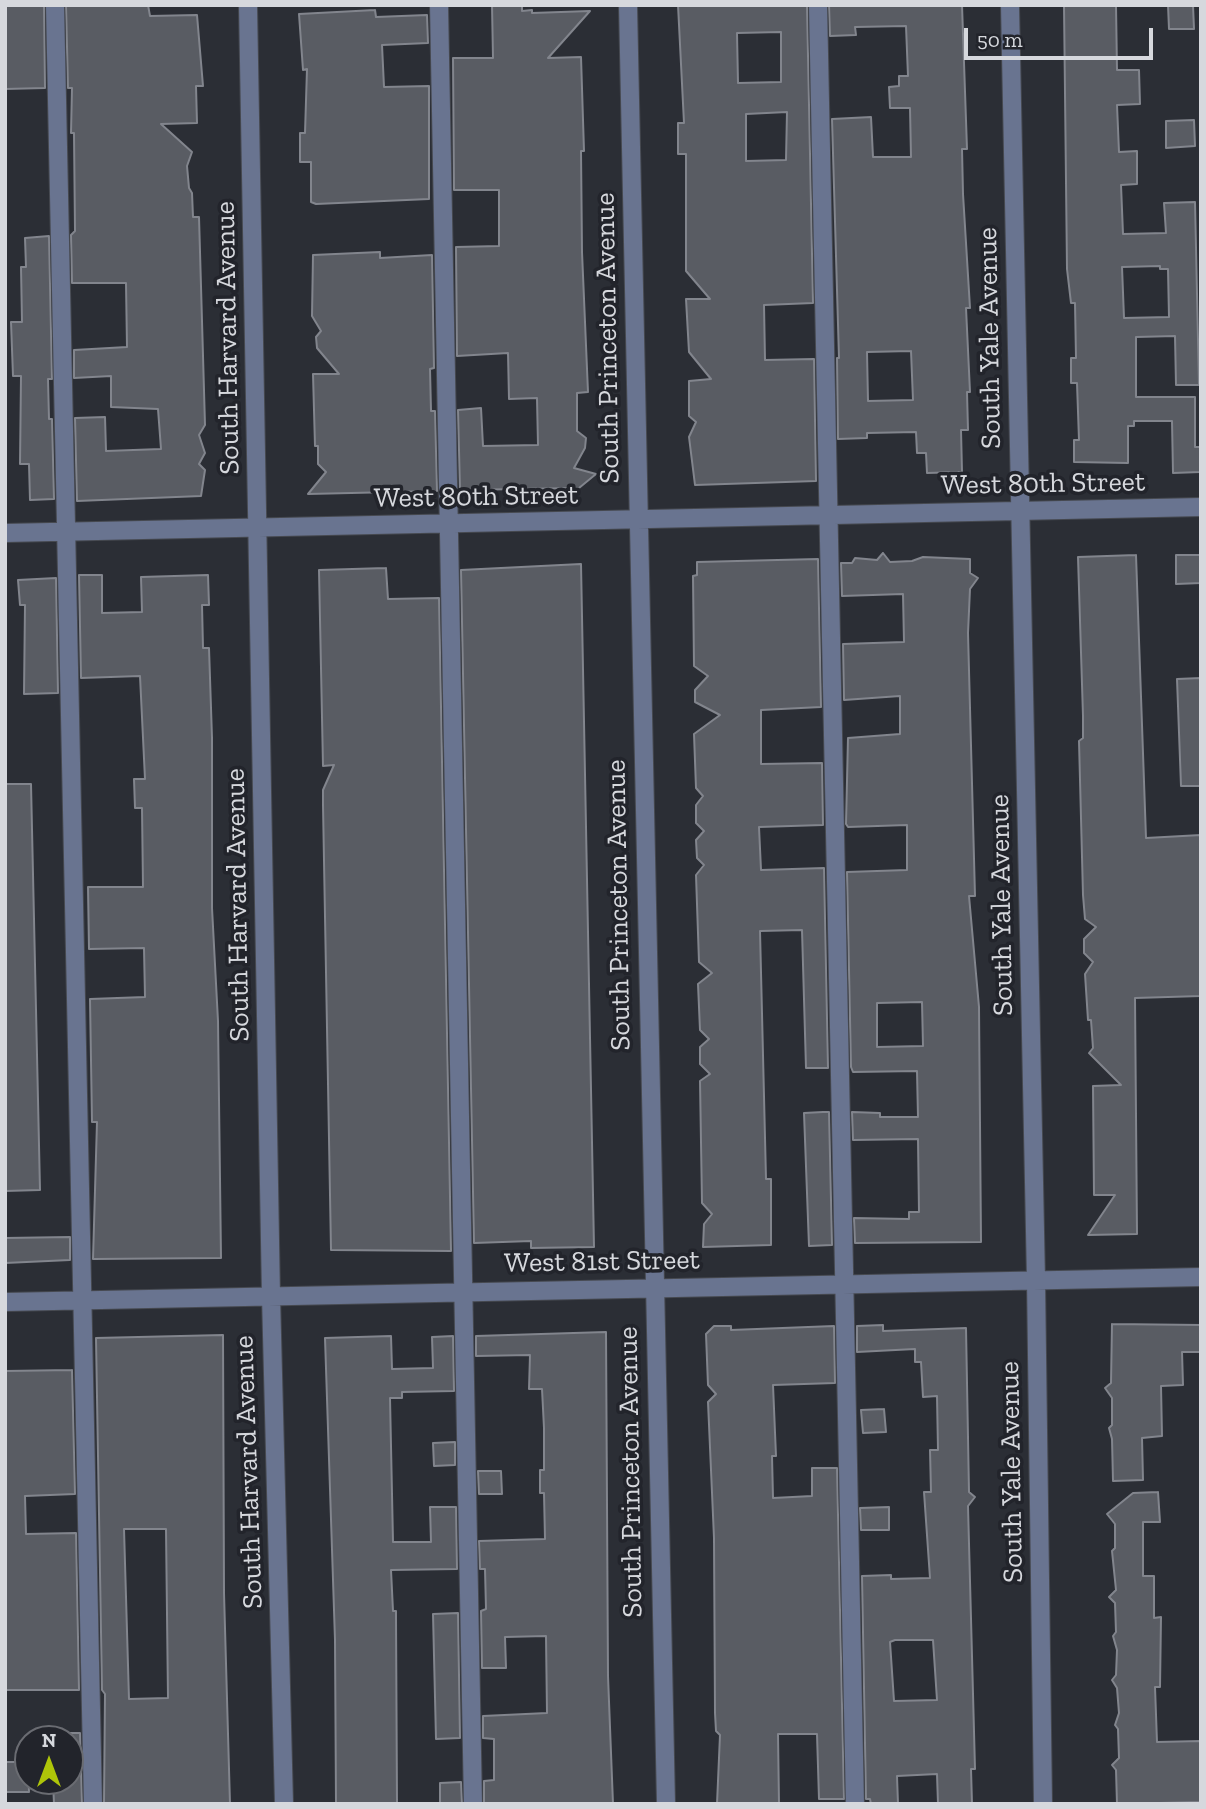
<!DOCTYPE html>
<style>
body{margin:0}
#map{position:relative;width:1206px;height:1809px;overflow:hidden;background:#2b2e35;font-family:"Zilla Slab",serif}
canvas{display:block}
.frame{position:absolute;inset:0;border:7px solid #d6d8dd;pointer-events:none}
.north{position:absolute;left:14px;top:1725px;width:70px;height:70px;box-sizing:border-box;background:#22242b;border:2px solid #6a6c72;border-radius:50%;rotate:0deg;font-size:19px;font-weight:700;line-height:28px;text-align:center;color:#d6d8dd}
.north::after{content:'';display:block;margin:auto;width:24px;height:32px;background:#aec509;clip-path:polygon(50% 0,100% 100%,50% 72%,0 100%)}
.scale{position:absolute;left:964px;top:28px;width:189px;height:32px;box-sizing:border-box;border:4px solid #d6d8dd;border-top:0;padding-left:9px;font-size:21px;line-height:24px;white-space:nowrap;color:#d6d8dd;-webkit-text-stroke:5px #22242b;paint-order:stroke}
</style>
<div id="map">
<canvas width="1206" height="1809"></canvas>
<div class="frame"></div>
<div class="north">N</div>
<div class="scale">50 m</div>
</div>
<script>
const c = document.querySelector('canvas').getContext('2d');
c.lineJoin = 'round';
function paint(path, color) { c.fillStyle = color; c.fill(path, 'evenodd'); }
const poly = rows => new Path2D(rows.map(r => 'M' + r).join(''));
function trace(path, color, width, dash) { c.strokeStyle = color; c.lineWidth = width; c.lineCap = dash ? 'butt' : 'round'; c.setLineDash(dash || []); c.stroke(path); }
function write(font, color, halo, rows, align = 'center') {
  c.font = font + ' "Zilla Slab",serif'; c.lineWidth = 7; c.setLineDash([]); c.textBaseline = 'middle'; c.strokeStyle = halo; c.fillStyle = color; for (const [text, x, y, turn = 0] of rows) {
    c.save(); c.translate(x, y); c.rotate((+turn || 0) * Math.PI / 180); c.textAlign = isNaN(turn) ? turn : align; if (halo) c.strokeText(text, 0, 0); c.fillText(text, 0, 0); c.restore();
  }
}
const building = poly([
 [5,5,44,5,45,88,5,89,5,5],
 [66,5,148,5,150,16,197,15,203,86,196,86,197,123,161,124,192,152,187,166,189,188,192,193,193,217,199,217,205,425,199,435,205,453,199,464,205,470,201,496,77,501,75,418,105,417,106,451,161,449,158,409,111,407,111,376,74,378,74,350,127,347,126,283,72,283,71,235,75,231,74,133,71,133,72,88,68,88,66,5],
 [492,5,522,5,522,11,532,10,532,13,590,11,548,58,581,57,584,151,581,151,582,252,588,392,577,393,577,431,586,438,585,448,574,468,596,474,579,488,460,490,458,410,481,408,483,446,538,445,537,398,509,399,508,353,457,356,456,247,499,246,499,190,454,190,453,58,493,58,492,5],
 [678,5,807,6,813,303,764,305,765,360,814,359,816,481,695,485,689,437,696,422,689,416,689,381,711,379,689,352,686,299,710,299,686,271,686,154,678,154,678,123,684,123,678,5],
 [781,32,781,82,738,83,737,33,781,32],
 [787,112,786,160,746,161,746,114,787,112],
 [829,5,962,5,967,149,962,149,963,194,970,308,966,308,970,392,967,392,968,430,961,430,962,472,927,473,926,453,917,453,916,432,867,433,867,438,838,439,837,358,839,358,832,119,871,117,873,157,911,157,910,108,890,108,889,87,899,86,899,76,908,76,906,26,855,27,856,35,830,36,829,5],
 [911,351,913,400,868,401,867,352,911,351],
 [1064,5,1116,5,1117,70,1139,70,1140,104,1117,105,1119,152,1137,151,1137,184,1121,185,1123,234,1166,233,1164,203,1195,202,1199,385,1176,385,1175,336,1136,337,1136,397,1195,397,1195,447,1200,447,1200,472,1173,473,1172,421,1134,421,1134,426,1128,426,1128,463,1074,462,1074,440,1079,440,1077,383,1071,383,1071,358,1076,358,1075,303,1071,303,1067,269,1064,5],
 [1160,266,1160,269,1168,269,1169,317,1124,318,1122,267,1160,266],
 [1168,5,1193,5,1194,29,1169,29,1168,5],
 [375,10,376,17,427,15,428,43,382,45,384,87,429,86,429,199,316,204,311,202,311,162,300,162,300,133,305,133,307,69,303,70,299,14,375,10],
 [1194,120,1195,146,1166,148,1166,121,1194,120],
 [49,236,52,379,48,379,49,419,52,419,54,499,30,500,29,464,20,464,21,376,13,376,11,322,22,322,21,267,26,267,25,238,49,236],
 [380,252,380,258,432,255,434,368,430,369,431,411,435,411,437,491,308,494,326,472,318,464,318,446,315,446,313,374,339,374,317,348,316,337,321,331,312,316,313,255,380,252],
 [883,553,890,562,912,561,923,557,970,559,970,573,978,578,970,589,968,633,975,896,969,896,979,1007,981,1242,855,1243,854,1218,909,1219,909,1212,919,1212,918,1139,853,1140,852,1112,880,1113,880,1117,918,1117,917,1071,853,1072,851,1067,847,872,907,870,907,825,848,827,846,824,848,738,900,734,900,696,844,700,843,644,904,642,903,594,842,596,841,563,852,563,855,558,877,560,883,553],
 [922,1002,923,1046,877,1047,877,1003,922,1002],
 [1136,555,1146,838,1201,835,1201,996,1135,998,1137,1234,1088,1235,1115,1195,1094,1195,1093,1086,1121,1085,1089,1053,1093,1048,1091,1020,1088,1020,1085,974,1093,962,1084,953,1084,939,1096,927,1085,919,1083,895,1079,741,1083,738,1083,716,1078,557,1136,555],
 [1176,555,1201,555,1201,583,1176,584,1176,555],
 [818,559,821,707,761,710,761,764,822,763,823,825,759,827,761,870,824,868,828,1068,806,1068,802,930,760,931,766,1179,771,1179,771,1245,703,1247,704,1224,712,1214,702,1203,700,1081,710,1074,700,1064,700,1047,709,1039,700,1030,698,984,712,973,699,962,696,875,704,865,697,858,696,840,704,831,696,823,696,805,703,796,696,788,694,734,720,715,695,702,695,690,708,676,694,666,693,576,697,575,697,562,818,559],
 [581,564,594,1247,531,1248,531,1241,474,1243,461,570,581,564],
 [386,568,388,599,439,598,451,1251,331,1250,323,805,323,790,334,765,323,766,319,570,386,568],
 [79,575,102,575,102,613,142,612,141,577,208,575,209,605,202,605,203,648,209,648,212,738,212,908,218,1021,221,1258,93,1259,97,1122,92,1122,90,999,145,997,144,948,89,949,88,887,143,887,142,808,135,808,134,779,145,779,140,676,81,678,79,575],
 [56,578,58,693,24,694,25,605,20,605,18,580,56,578],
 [1201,678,1201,786,1181,786,1177,679,1201,678],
 [5,784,31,784,40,1190,5,1191,5,784],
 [823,1112,829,1112,832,1245,809,1246,804,1113,823,1112],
 [70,1237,70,1260,5,1263,5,1238,70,1237],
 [1112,1324,1201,1325,1201,1352,1182,1352,1183,1385,1161,1386,1162,1436,1142,1438,1143,1480,1113,1481,1112,1439,1109,1428,1112,1425,1112,1398,1105,1388,1111,1383,1112,1324],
 [883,1325,883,1331,966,1328,969,1492,975,1497,968,1506,975,1769,971,1769,972,1804,938,1804,937,1774,897,1776,898,1804,871,1804,870,1799,866,1799,862,1576,891,1575,891,1579,930,1578,924,1492,931,1492,930,1450,938,1450,937,1396,923,1397,921,1362,915,1362,915,1349,857,1352,857,1326,883,1325],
 [895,1640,933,1640,937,1700,894,1701,890,1642,895,1640],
 [714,1326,731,1326,731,1330,834,1326,835,1383,773,1385,776,1456,772,1456,773,1498,812,1496,812,1468,837,1468,844,1799,819,1799,817,1734,778,1734,779,1804,717,1804,720,1735,716,1731,715,1713,714,1538,708,1402,716,1394,708,1385,706,1334,714,1326],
 [606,1332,608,1676,613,1804,484,1804,484,1781,494,1780,494,1739,483,1738,483,1716,547,1713,546,1636,505,1637,506,1668,482,1668,481,1611,486,1609,485,1569,480,1569,479,1541,545,1539,544,1493,540,1493,540,1470,544,1470,544,1428,542,1389,529,1389,530,1355,476,1356,476,1336,606,1332],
 [223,1335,224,1593,230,1804,104,1804,105,1694,102,1690,96,1338,223,1335],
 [124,1529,166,1529,168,1698,129,1699,124,1529],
 [391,1336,392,1369,433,1368,432,1337,453,1336,454,1391,402,1392,402,1398,390,1398,393,1542,431,1542,430,1507,456,1507,457,1569,391,1570,393,1611,396,1611,396,1617,397,1804,336,1804,335,1640,325,1338,391,1336],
 [72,1370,75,1494,25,1496,26,1534,76,1533,79,1690,5,1690,5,1371,72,1370],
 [884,1409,886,1432,863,1433,861,1410,884,1409],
 [455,1442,455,1465,434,1466,433,1443,455,1442],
 [478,1471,501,1471,502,1494,479,1494,478,1471],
 [1158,1492,1160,1522,1143,1522,1143,1576,1154,1576,1154,1618,1161,1617,1160,1687,1155,1687,1157,1742,1201,1741,1201,1802,1117,1804,1116,1770,1112,1765,1119,1758,1118,1729,1115,1725,1119,1713,1117,1688,1112,1680,1116,1675,1117,1650,1113,1636,1116,1632,1115,1603,1109,1597,1116,1590,1112,1551,1115,1548,1115,1524,1107,1514,1133,1493,1158,1492],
 [889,1507,889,1530,861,1530,860,1508,889,1507],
 [458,1613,460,1738,436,1739,433,1614,458,1613],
 [70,1733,80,1733,82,1804,54,1804,53,1781,70,1781,70,1733],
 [5,1762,28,1762,29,1792,5,1792,5,1762],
 [461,1782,462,1804,440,1804,440,1783,461,1782]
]);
paint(building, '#595c63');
trace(building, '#82858d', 2);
const minor = poly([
 [55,5,93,1804],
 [248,5,271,1296,284,1804],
 [439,5,473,1804],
 [628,5,666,1804],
 [818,5,855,1804],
 [1010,5,1036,1280,1043,1804],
 [5,533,1201,507],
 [5,1302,1201,1277]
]);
trace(minor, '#464950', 20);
trace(minor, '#697490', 18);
write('28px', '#d6d8dd', '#22242b', [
 ["South Harvard Avenue",228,338,-91],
 ["South Princeton Avenue",608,338,-91],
 ["South Yale Avenue",990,338,-91],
 ["West 80th Street",1043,484,-1],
 ["West 80th Street",476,497,-1],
 ["South Harvard Avenue",238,905,-91],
 ["South Princeton Avenue",619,905,-91],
 ["South Yale Avenue",1002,905,-91],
 ["West 81st Street",602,1262,-1],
 ["South Harvard Avenue",249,1472,-92],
 ["South Princeton Avenue",631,1472,-91],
 ["South Yale Avenue",1012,1472,-91]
]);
</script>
